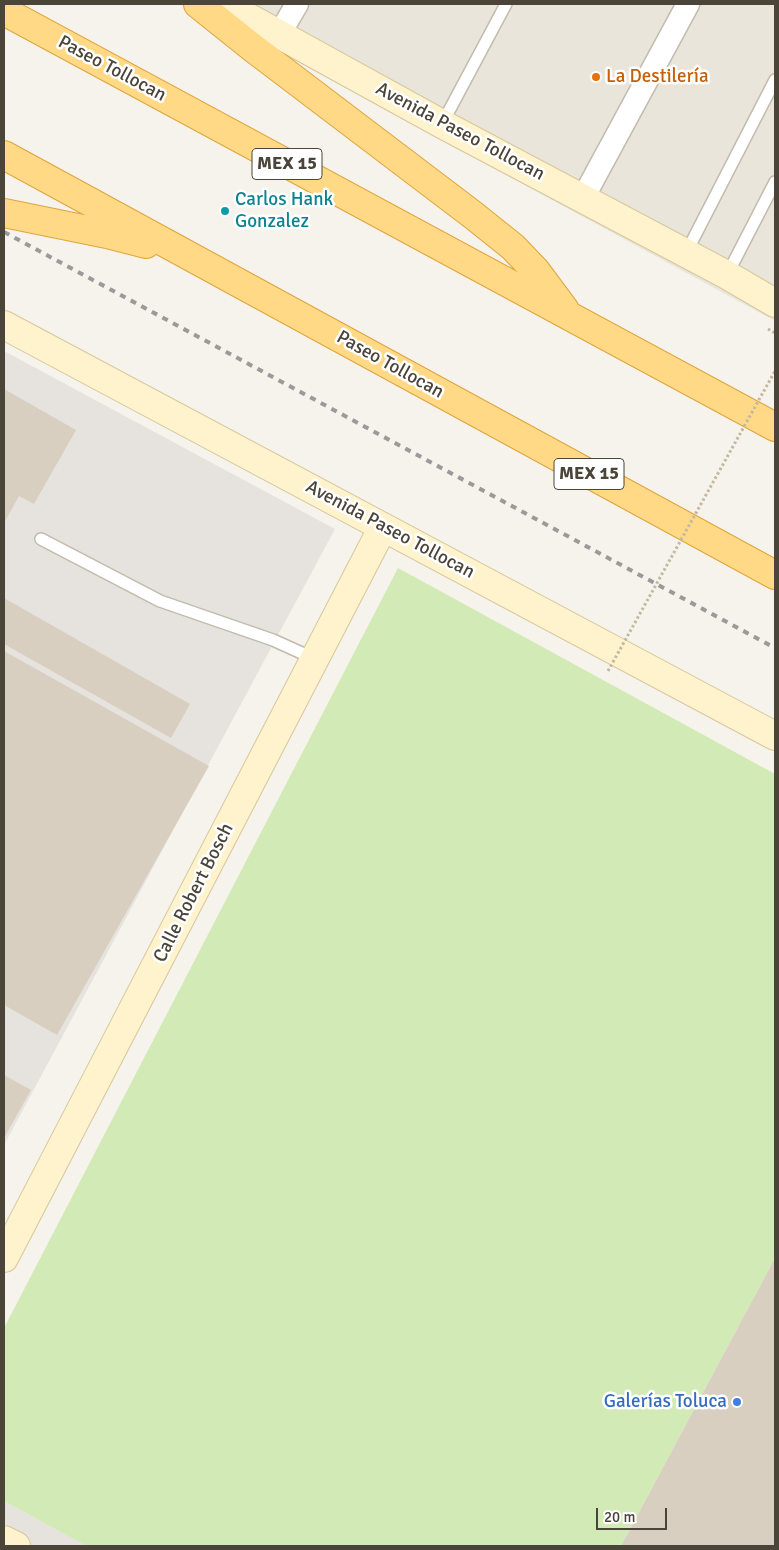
<!DOCTYPE html>
<meta charset="utf-8">
<style>
body{margin:0}
#map{position:relative;width:779px;height:1550px;overflow:hidden;background:#f6f3ec;font-family:Signika,sans-serif}
canvas{display:block}
.frame{position:absolute;inset:0;border:5px solid #4b4439;pointer-events:none}
.scale{position:absolute;left:596px;top:1508px;width:71px;height:22px;box-sizing:border-box;border:2px solid #4b4439;border-top:0;padding-left:6px;font-size:15px;line-height:18px;white-space:nowrap;color:#4b4439;-webkit-text-stroke:4px #fff;paint-order:stroke}
</style>
<div id="map">
<canvas width="779" height="1550"></canvas>
<div class="frame"></div>
<div class="scale">20 m</div>
</div>
<script>
const c = document.querySelector('canvas').getContext('2d');
c.lineJoin = 'round';
function paint(path, color) { c.fillStyle = color; c.fill(path, 'evenodd'); }
const poly = rows => new Path2D(rows.map(r => 'M' + r).join(''));
function trace(path, color, width, dash) { c.strokeStyle = color; c.lineWidth = width; c.lineCap = dash ? 'butt' : 'round'; c.setLineDash(dash || []); c.stroke(path); }
function write(font, color, halo, rows, align = 'center') {
  c.font = font + ' Signika,sans-serif'; c.lineWidth = 5; c.setLineDash([]); c.textBaseline = 'middle'; c.strokeStyle = halo; c.fillStyle = color; for (const [text, x, y, turn = 0] of rows) {
    c.save(); c.translate(x, y); c.rotate((+turn || 0) * Math.PI / 180); c.textAlign = isNaN(turn) ? turn : align; if (halo) c.strokeText(text, 0, 0); c.fillText(text, 0, 0); c.restore();
  }
}
paint(poly([
 [191,4,775,4,775,322,775,321]
]), '#eae5da');
paint(poly([
 [4,351,335,529,4,1145],
 [4,1501,88,1546,4,1546]
]), '#e6e2dd');
paint(poly([
 [398,568,775,774,775,1258,621,1546,87,1546,4,1501,4,1328]
]), '#d2eab5');
paint(poly([
 [4,389,76,430,34,504,19,496,4,523],
 [4,598,190,704,171,738,4,644],
 [4,651,209,766,57,1035,4,1005],
 [4,1075,31,1090,4,1138],
 [775,1258,775,1546,621,1546]
]), '#d8cfc1');
const service = poly([
 [442,124,506,4],
 [686,253,775,80],
 [727,275,775,182],
 [41,539,160,601,273,640,315,659]
]);
const minor = poly([
 [280,33,297,4],
 [583,198,688,4]
]);
const secondary = poly([
 [224,4,442,124,727,275,775,303],
 [4,325,775,736],
 [4,1258,383,527],
 [4,1540,16,1546]
]);
const trunk = poly([
 [198,4,253,48,473,215,513,247,536,271,565,310],
 [4,11,775,427],
 [4,155,775,575],
 [4,213,107,234,146,244]
]);
trace(service, '#c2bbae', 14);
trace(minor, '#c2bbae', 25);
trace(secondary, '#d6c79b', 30);
trace(trunk, '#e0a43c', 30);
trace(poly([
 [768,329,775,333]
]), '#c4b79f', 3, [2.5, 2.5]);
trace(service, '#fff', 11);
trace(minor, '#fff', 22);
trace(secondary, '#fff3cd', 28);
trace(trunk, '#ffd985', 28);
trace(poly([
 [4,232,775,648]
]), '#9a9a9a', 4, [6, 6]);
trace(poly([
 [608,671,775,371]
]), '#c4b79f', 3, [2.5, 2.5]);
for (const [x, y, r, color] of [
 [596,77,5,"#e8710a"],
 [225,211,5,"#0f9aa8"],
 [737,1402,5,"#3f7fe0"]
]) { const dot = new Path2D(); dot.arc(x, y, r, 0, 2 * Math.PI); c.fillStyle = color; c.fill(dot); trace(dot, '#fff', 2); }
for (const [x, y, w] of [
 [287,164,70],
 [589,474,70]
]) { const box = new Path2D(); box.roundRect(x - w / 2, y - 15.5, w, 31, 4); c.fillStyle = '#fff'; c.fill(box); trace(box, '#4b4439', 1); }
write('bold 18px', '#4b4439', null, [
 ["MEX 15",287,164],
 ["MEX 15",589,474]
]);
write('19px', '#4b4439', '#fff', [
 ["Paseo Tollocan",112,69,28],
 ["Avenida Paseo Tollocan",460,132,28],
 ["Paseo Tollocan",390,365,29],
 ["Avenida Paseo Tollocan",390,530,28],
 ["Calle Robert Bosch",194,893,-63]
]);
write('19px', '#c56008', '#fff', [
 ["La Destilería",606,77]
], 'left');
write('19px', '#0d838f', '#fff', [
 ["Carlos Hank",235,200],
 ["Gonzalez",235,222]
], 'left');
write('19px', '#366cbe', '#fff', [
 ["Galerías Toluca",727,1402]
], 'right');
</script>
